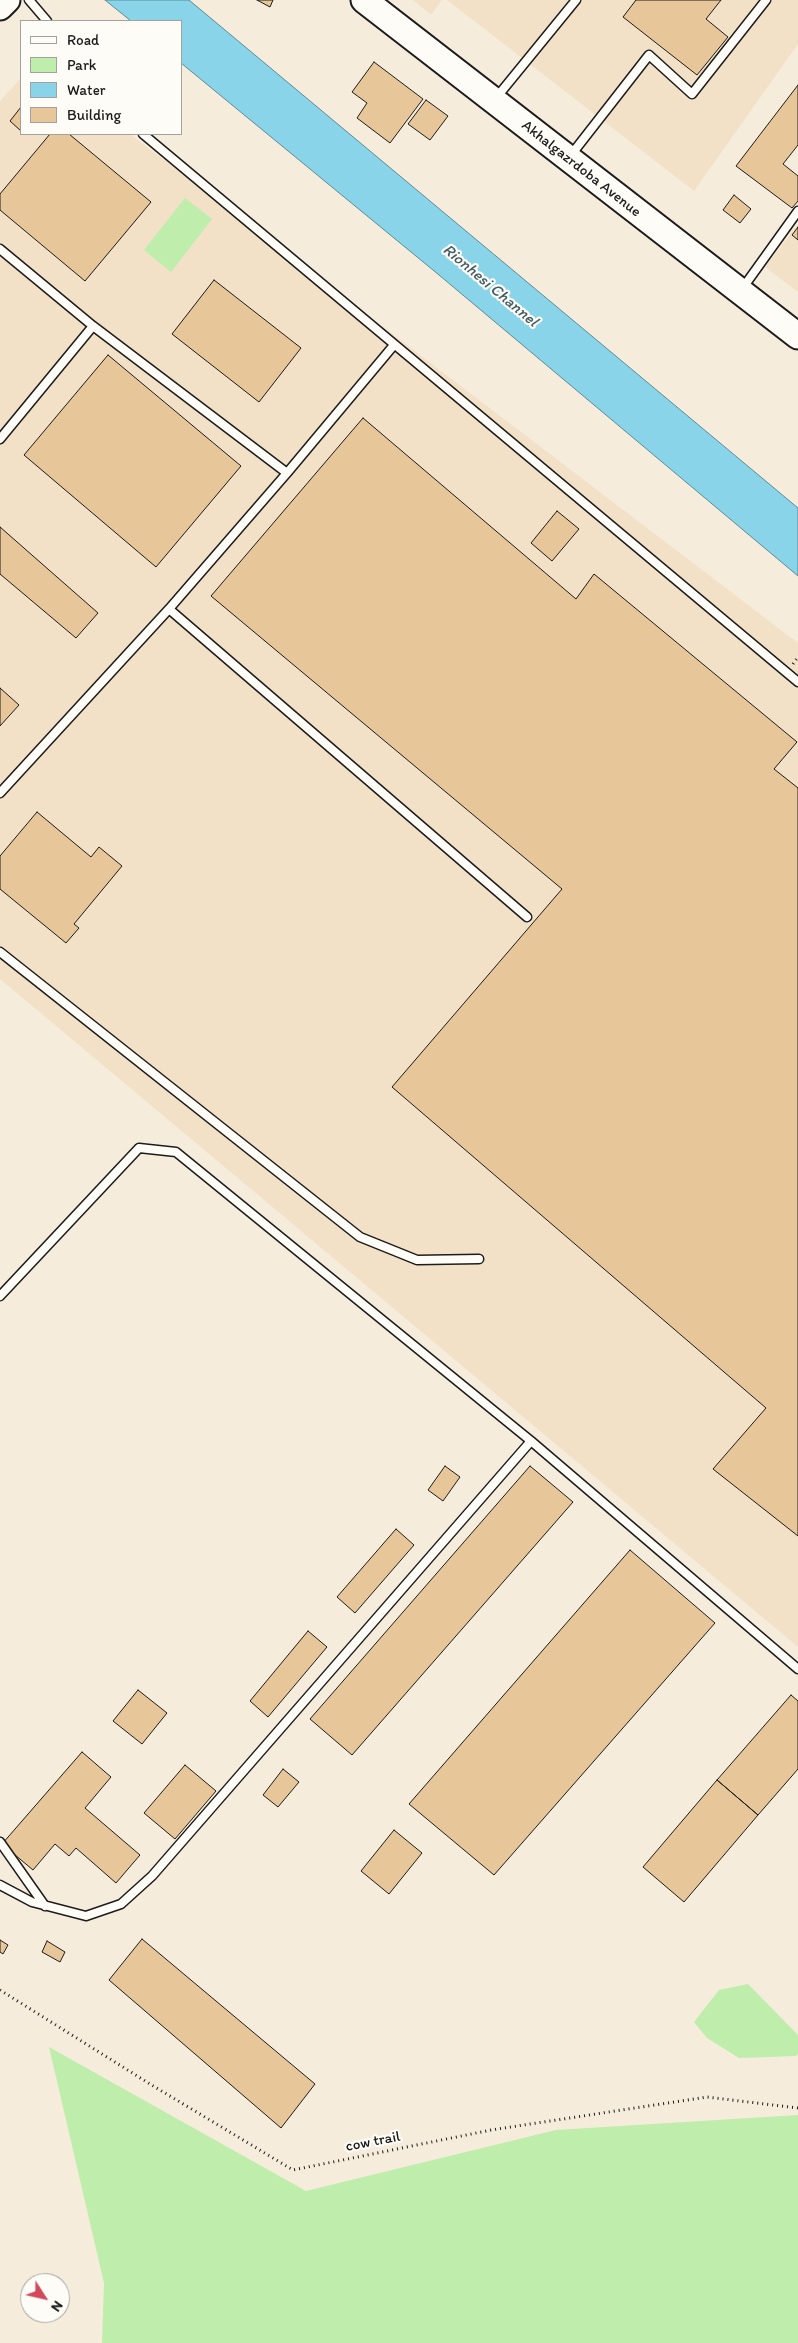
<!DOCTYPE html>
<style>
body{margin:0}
#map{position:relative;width:798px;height:2343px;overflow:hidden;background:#f6ecdb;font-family:Itim,sans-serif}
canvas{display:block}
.legend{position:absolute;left:20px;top:20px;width:162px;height:115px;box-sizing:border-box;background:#fdfcf7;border:1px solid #a3a29f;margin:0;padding:6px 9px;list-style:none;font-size:15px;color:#1c1c1c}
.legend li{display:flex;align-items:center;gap:10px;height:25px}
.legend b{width:25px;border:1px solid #a3a29f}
.north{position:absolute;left:20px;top:2273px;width:50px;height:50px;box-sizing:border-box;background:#fdfcf7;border:1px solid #a3a29f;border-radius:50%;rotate:125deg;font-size:14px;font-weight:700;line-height:20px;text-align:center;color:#1c1c1c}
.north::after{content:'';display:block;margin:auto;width:18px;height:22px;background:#d1495b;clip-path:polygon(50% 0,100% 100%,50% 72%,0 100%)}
</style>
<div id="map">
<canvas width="798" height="2343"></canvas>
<ul class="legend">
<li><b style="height:6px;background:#fdfcf7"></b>Road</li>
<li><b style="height:14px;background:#beedac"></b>Park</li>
<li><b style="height:14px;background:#89d4e9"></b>Water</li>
<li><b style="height:14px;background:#e7c799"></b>Building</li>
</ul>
<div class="north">N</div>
</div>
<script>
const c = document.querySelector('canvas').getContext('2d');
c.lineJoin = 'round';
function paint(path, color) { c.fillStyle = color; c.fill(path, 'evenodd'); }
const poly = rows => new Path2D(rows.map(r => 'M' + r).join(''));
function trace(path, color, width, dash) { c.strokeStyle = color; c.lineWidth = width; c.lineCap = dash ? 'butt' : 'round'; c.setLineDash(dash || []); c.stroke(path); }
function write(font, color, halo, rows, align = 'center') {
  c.font = font + ' Itim,sans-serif'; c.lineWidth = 4.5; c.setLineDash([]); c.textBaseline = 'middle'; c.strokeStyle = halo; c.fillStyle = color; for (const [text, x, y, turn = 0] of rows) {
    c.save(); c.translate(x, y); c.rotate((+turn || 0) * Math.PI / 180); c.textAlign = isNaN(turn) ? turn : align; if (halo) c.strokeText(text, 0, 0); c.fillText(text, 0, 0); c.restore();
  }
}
paint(poly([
 [413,0,442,0,431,15],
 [447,0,798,0,798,44,694,191],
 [21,78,21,134,130,134,798,643,798,1647,0,979,0,101],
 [798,224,798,292,765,267]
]), '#f2e1c7');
paint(poly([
 [185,198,212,219,171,272,144,250],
 [748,1984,798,2035,798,2054,796,2056,739,2058,707,2038,694,2022,719,1990],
 [49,2047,306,2191,556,2130,798,2115,798,2343,102,2343,104,2283]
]), '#beedac');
const water = poly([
 [105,0,189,0,798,508,798,576,439,275,181,63,181,21,131,21,105,0]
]);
paint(water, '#89d4e9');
trace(water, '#5d8a97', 1);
const building = poly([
 [257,0,273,0,270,7,257,0],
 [636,0,721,0,706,19,728,37,697,75,623,17,636,0],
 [374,62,423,99,390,143,357,118,367,103,352,92,374,62],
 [798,85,798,145,783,164,798,176,798,201,792,208,736,166,798,85],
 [426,100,448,116,430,140,408,124,426,100],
 [21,107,21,131,10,121,21,107],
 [50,134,69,134,151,202,85,281,0,210,0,194,50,134],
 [734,195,751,209,740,223,723,210,734,195],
 [798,227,798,240,792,235,798,227],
 [214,280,301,348,259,402,172,334,214,280],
 [108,355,241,466,156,567,24,455,108,355],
 [363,418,576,599,594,574,797,742,774,769,798,788,798,1536,713,1469,766,1408,392,1087,562,889,211,596,363,418],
 [557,511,579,529,552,561,531,543,557,511],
 [0,527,98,613,76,638,0,574,0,527],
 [0,688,19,705,0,726,0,688],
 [37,812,91,857,99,847,122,866,74,924,79,928,66,943,0,889,0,856,37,812],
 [445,1466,460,1477,443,1501,428,1490,445,1466],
 [530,1466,573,1502,352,1755,310,1719,530,1466],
 [396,1529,414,1545,355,1613,337,1597,396,1529],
 [630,1550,715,1623,494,1875,409,1804,630,1550],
 [308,1631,327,1647,268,1717,250,1701,308,1631],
 [138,1690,167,1713,142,1744,113,1721,138,1690],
 [791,1695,798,1701,798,1769,758,1815,717,1780,791,1695],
 [82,1752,111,1777,85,1808,140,1855,116,1883,76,1848,69,1856,55,1844,33,1870,2,1844,82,1752],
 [185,1765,216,1791,175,1839,144,1813,185,1765],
 [283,1769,299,1782,278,1807,263,1795,283,1769],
 [717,1780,758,1815,684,1902,643,1867,717,1780],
 [394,1830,422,1853,389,1894,361,1871,394,1830],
 [142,1939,315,2084,281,2128,109,1980,142,1939],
 [0,1940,8,1945,3,1954,0,1952,0,1940],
 [47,1941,65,1952,60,1962,42,1952,47,1941]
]);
paint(building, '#e7c799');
trace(building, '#1c1c1c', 1);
const lane = poly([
 [29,0,47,21],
 [496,98,576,0],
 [143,134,798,682],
 [571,155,649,55,692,94,766,0],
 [0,249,93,326,287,473,169,609,0,793],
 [742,289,798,211],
 [0,439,93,326],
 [287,473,394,345],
 [169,609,527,917],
 [0,952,360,1237,417,1260,479,1259],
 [0,1296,139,1148,176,1152,531,1441,798,1669],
 [0,1842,45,1906],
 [0,1885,32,1902,86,1916,121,1904,152,1876,531,1441]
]);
const primary = poly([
 [364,0,798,336],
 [0,7,7,0]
]);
trace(lane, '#1c1c1c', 11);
trace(primary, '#1c1c1c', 29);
trace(poly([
 [793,664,798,657],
 [0,1990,150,2084,293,2170,491,2130,707,2097,798,2108]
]), '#1c1c1c', 3, [1, 4]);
trace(lane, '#fdfcf7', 8);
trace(primary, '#fdfcf7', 25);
write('15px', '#1c1c1c', '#fdfcf7', [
 ["Akhalgazrdoba Avenue",581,169,38],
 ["cow trail",373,2142,-11]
]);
write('italic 16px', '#425c64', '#fdfcf7', [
 ["Rionhesi Channel",490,286,40]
]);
</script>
